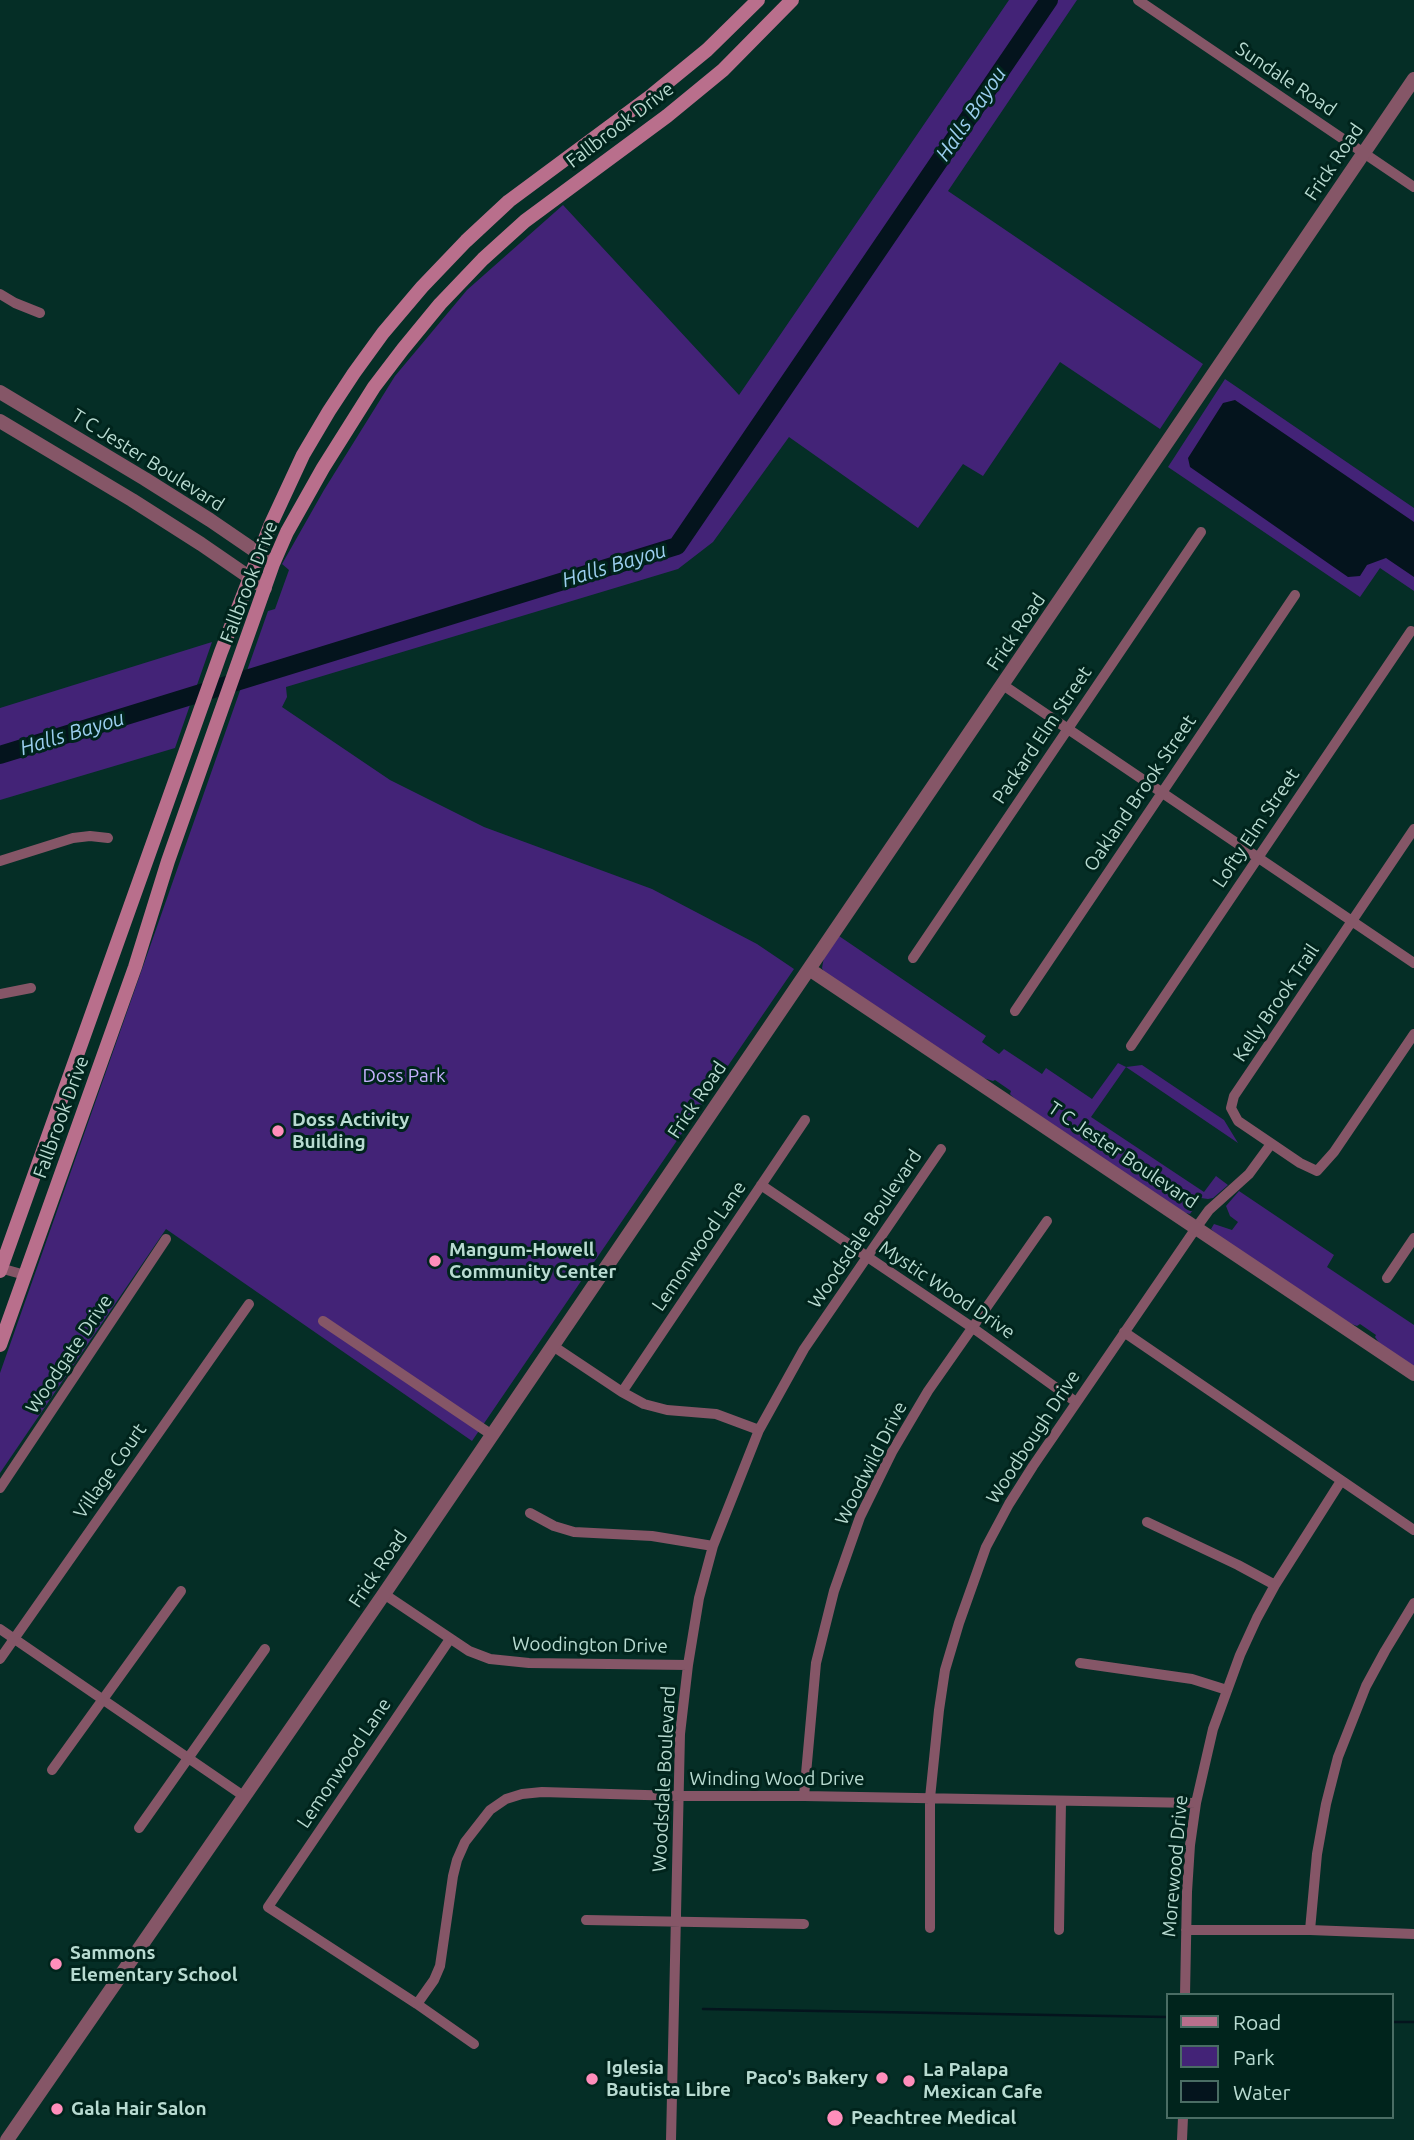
<!DOCTYPE html>
<style>
body{margin:0}
#map{position:relative;width:1414px;height:2140px;overflow:hidden;background:#052e26;font-family:Ubuntu,sans-serif}
canvas{display:block}
.legend{position:absolute;left:1166px;top:1993px;width:228px;height:126px;box-sizing:border-box;background:#00241c;border:2px solid #4a6d64;margin:0;padding:9px 12px;list-style:none;font-size:21px;color:#b8dbd1}
.legend li{display:flex;align-items:center;gap:14px;height:35px}
.legend b{width:35px;border:2px solid #4a6d64}
</style>
<div id="map">
<canvas width="1414" height="2140"></canvas>
<ul class="legend">
<li><b style="height:9px;background:#b96f8c"></b>Road</li>
<li><b style="height:19px;background:#432377"></b>Park</li>
<li><b style="height:19px;background:#04141d"></b>Water</li>
</ul>
</div>
<script>
const c = document.querySelector('canvas').getContext('2d');
c.lineJoin = 'round';
function paint(path, color) { c.fillStyle = color; c.fill(path, 'evenodd'); }
const poly = rows => new Path2D(rows.map(r => 'M' + r).join(''));
function trace(path, color, width, dash) { c.strokeStyle = color; c.lineWidth = width; c.lineCap = dash ? 'butt' : 'round'; c.setLineDash(dash || []); c.stroke(path); }
function write(font, color, halo, rows, align = 'center') {
  c.font = font + ' Ubuntu,sans-serif'; c.lineWidth = 6; c.setLineDash([]); c.textBaseline = 'middle'; c.strokeStyle = halo; c.fillStyle = color; for (const [text, x, y, turn = 0] of rows) {
    c.save(); c.translate(x, y); c.rotate((+turn || 0) * Math.PI / 180); c.textAlign = isNaN(turn) ? turn : align; if (halo) c.strokeText(text, 0, 0); c.fillText(text, 0, 0); c.restore();
  }
}
paint(poly([
 [1009,0,1077,0,948,191,1203,364,1160,429,1060,362,983,476,963,464,918,528,789,437,713,542,678,569,286,687,287,697,282,707,390,780,484,827,652,889,757,944,794,969,472,1441,166,1229,0,1473,0,1373,268,611,275,609,289,570,282,564,324,490,395,376,467,290,563,205,739,395],
 [1225,379,1414,508,1414,591,1380,568,1360,597,1168,467],
 [212,642,175,748,0,800,0,708],
 [839,936,986,1036,982,1042,999,1054,1004,1049,1042,1074,1046,1068,1092,1099,1118,1063,1126,1067,1142,1065,1224,1120,1238,1143,1126,1067,1091,1117,1204,1192,1216,1176,1228,1185,1213,1198,1208,1199,1201,1198,1190,1214,1178,1211,1023,1107,1010,1094,1011,1091,995,1080,993,1081,977,1076,825,974,822,968,824,957],
 [1239,1191,1334,1255,1327,1267,1414,1325,1414,1369,1380,1344,1375,1337,1376,1335,1360,1324,1357,1326,1349,1323,1222,1240,1211,1229,1214,1224,1232,1230,1238,1222,1230,1216,1226,1206]
]), '#432377');
paint(poly([
 [1235,400,1414,522,1414,577,1386,558,1367,565,1360,576,1348,577,1190,467,1188,458,1223,403]
]), '#04141d');
trace(poly([
 [703,2009,1167,2017],
 [1391,2022,1414,2022]
]), '#04141d', 2.5);
trace(poly([
 [0,755,677,546,1049,0]
]), '#04141d', 18);
trace(poly([
 [1138,0,1414,187],
 [0,294,15,303,40,313],
 [1003,685,1414,963],
 [1414,829,1234,1096,1231,1108,1238,1121,1300,1163,1317,1171,1334,1152,1414,1034],
 [0,861,73,838,90,836,108,838],
 [913,958,1201,532],
 [0,994,31,988],
 [1015,1011,1295,595],
 [1131,1046,1411,631],
 [761,1185,973,1328,1076,1402],
 [0,1268,25,1275],
 [1387,1278,1414,1238],
 [323,1321,492,1435],
 [1124,1332,1414,1530],
 [553,1346,622,1392,644,1404,667,1410,716,1414,759,1430],
 [622,1392,805,1120],
 [0,1488,166,1239],
 [530,1513,554,1526,574,1532,652,1536,713,1546],
 [1147,1522,1238,1565,1275,1585],
 [384,1594,469,1651,490,1659,529,1663,688,1665],
 [0,1629,245,1797],
 [450,1639,268,1907,417,2004,474,2044],
 [0,1659,249,1304],
 [1080,1663,1192,1679,1227,1690],
 [52,1770,181,1591],
 [804,1796,816,1663,834,1591,860,1517,892,1452,928,1391,1047,1221],
 [139,1828,265,1649],
 [586,1920,804,1924],
 [930,1928,930,1798,939,1710,945,1670,959,1623,986,1547,1009,1504,1033,1466,1196,1228,1209,1210,1249,1174,1271,1144],
 [1059,1930,1061,1801],
 [1186,1930,1310,1930,1414,1934],
 [1310,1930,1317,1854,1326,1804,1338,1757,1366,1686,1385,1651,1414,1603],
 [1185,1995,1187,1892,1190,1845,1196,1803,1213,1729,1240,1655,1257,1618,1275,1585,1341,1481],
 [417,2004,434,1980,440,1966,453,1876,457,1860,465,1842,490,1810,506,1799,522,1794,542,1792,679,1796,804,1796,1196,1803],
 [671,2140,680,1734,688,1665,699,1598,713,1546,759,1430,804,1349,941,1149],
 [1182,2140,1183,2117]
]), '#855667', 10);
trace(poly([
 [0,392,145,479,210,520,267,559],
 [0,421,132,500,201,544,265,588],
 [809,969,1414,1374],
 [7,2140,384,1594,1414,79]
]), '#855667', 14);
trace(poly([
 [0,1271,221,652,270,526,303,455,329,411,354,373,383,333,422,287,466,241,509,201,652,95,707,50,758,0],
 [0,1345,135,967,168,861,273,564,287,532,323,468,374,387,403,349,440,304,483,259,525,221,667,116,723,70,792,0]
]), '#b96f8c', 14);
for (const [x, y, r, color] of [
 [278,1131,7,"#ff8ebb"],
 [435,1261,7,"#ff8ebb"],
 [56,1964,7,"#ff8ebb"],
 [882,2078,7,"#ff8ebb"],
 [592,2079,7,"#ff8ebb"],
 [909,2081,7,"#ff8ebb"],
 [57,2109,7,"#ff8ebb"],
 [835,2118,9,"#ff8ebb"]
]) { const dot = new Path2D(); dot.arc(x, y, r, 0, 2 * Math.PI); c.fillStyle = color; c.fill(dot); trace(dot, '#00241c', 2.5); }
write('19px', '#b8dbd1', '#00241c', [
 ["Sundale Road",1286,79,34],
 ["Fallbrook Drive",620,125,-37],
 ["Frick Road",1334,162,-56],
 ["T C Jester Boulevard",148,460,32],
 ["Fallbrook Drive",249,582,-69],
 ["Frick Road",1016,632,-56],
 ["Packard Elm Street",1042,735,-56],
 ["Oakland Brook Street",1140,793,-56],
 ["Lofty Elm Street",1256,828,-56],
 ["Kelly Brook Trail",1276,1003,-56],
 ["Frick Road",697,1100,-56],
 ["Fallbrook Drive",61,1117,-70],
 ["T C Jester Boulevard",1123,1155,34],
 ["Woodsdale Boulevard",865,1229,-56],
 ["Lemonwood Lane",699,1246,-56],
 ["Mystic Wood Drive",947,1290,34],
 ["Woodgate Drive",69,1354,-56],
 ["Woodbough Drive",1033,1437,-57],
 ["Woodwild Drive",871,1463,-63],
 ["Village Court",110,1471,-55],
 ["Frick Road",378,1569,-56],
 ["Woodington Drive",590,1645,1],
 ["Lemonwood Lane",344,1763,-56],
 ["Woodsdale Boulevard",664,1779,-87],
 ["Winding Wood Drive",777,1779],
 ["Morewood Drive",1175,1866,-85]
]);
write('19px', '#c5b2fd', '#00241c', [
 ["Doss Park",404,1076]
]);
write('bold 19px', '#b8dbd1', '#00241c', [
 ["Doss Activity",292,1120],
 ["Building",292,1142],
 ["Mangum-Howell",449,1250],
 ["Community Center",449,1272],
 ["Sammons",70,1953],
 ["Elementary School",70,1975],
 ["Iglesia",606,2068],
 ["Bautista Libre",606,2090],
 ["La Palapa",923,2070],
 ["Mexican Cafe",923,2092],
 ["Paco's Bakery",868,2078,"right"],
 ["Gala Hair Salon",71,2109],
 ["Peachtree Medical",851,2118]
], 'left');
write('italic 21px', '#9bcfef', '#00241c', [
 ["Halls Bayou",971,114,-56],
 ["Halls Bayou",614,565,-17],
 ["Halls Bayou",72,733,-17]
]);
</script>
